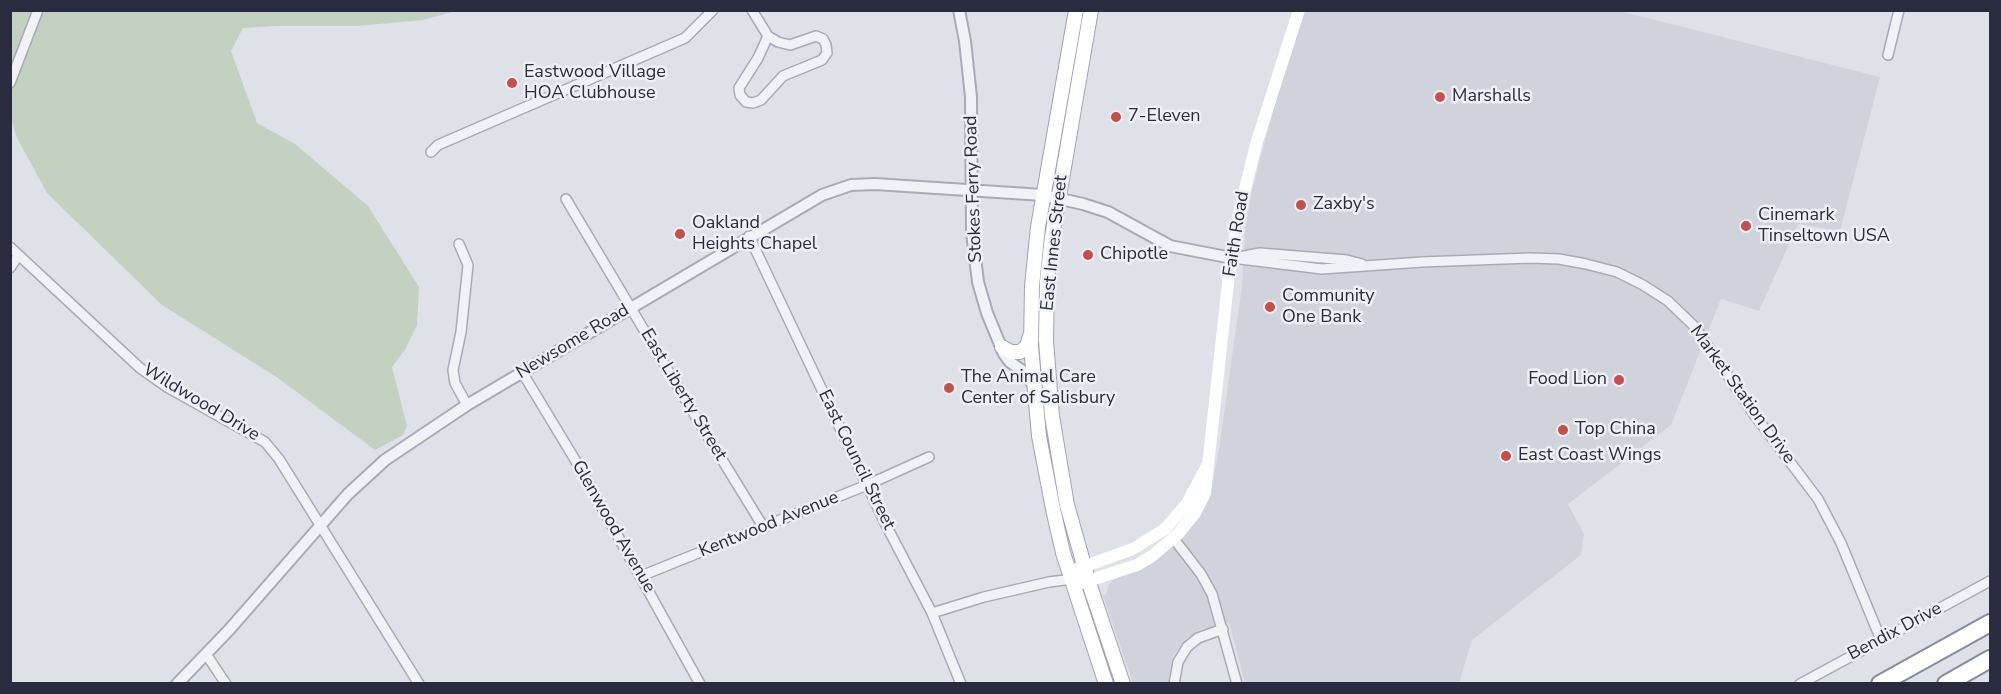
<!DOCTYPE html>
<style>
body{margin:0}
#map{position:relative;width:2001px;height:694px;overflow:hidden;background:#dfe1e8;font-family:"Nunito Sans",sans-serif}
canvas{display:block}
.frame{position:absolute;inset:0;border:12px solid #292c3e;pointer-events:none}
</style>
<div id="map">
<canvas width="2001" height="694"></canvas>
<div class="frame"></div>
</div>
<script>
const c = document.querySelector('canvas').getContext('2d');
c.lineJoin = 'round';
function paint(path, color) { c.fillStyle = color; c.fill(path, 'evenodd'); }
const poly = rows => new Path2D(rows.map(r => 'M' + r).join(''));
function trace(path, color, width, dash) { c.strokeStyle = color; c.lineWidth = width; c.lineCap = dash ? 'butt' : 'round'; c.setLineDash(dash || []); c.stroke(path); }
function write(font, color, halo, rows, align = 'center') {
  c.font = font + ' "Nunito Sans",sans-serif'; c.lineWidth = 5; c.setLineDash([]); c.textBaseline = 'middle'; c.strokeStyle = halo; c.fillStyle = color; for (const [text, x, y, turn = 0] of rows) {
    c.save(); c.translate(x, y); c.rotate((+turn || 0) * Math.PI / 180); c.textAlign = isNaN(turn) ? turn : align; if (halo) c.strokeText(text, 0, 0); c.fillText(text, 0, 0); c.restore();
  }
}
paint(poly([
 [1304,11,1620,11,1880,77,1840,231,1798,224,1759,311,1721,299,1671,425,1568,504,1584,534,1581,555,1472,640,1459,683,1245,683,1229,623,1202,629,1186,639,1173,656,1168,683,1133,683,1103,595,1106,595,1108,586,1113,580,1145,564,1212,486,1219,449,1242,286,1245,230,1252,190,1283,74]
]), '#d1d3dc');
paint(poly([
 [10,11,456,11,423,20,357,26,276,26,243,28,231,51,257,123,295,144,368,206,419,287,417,325,406,348,392,367,407,426,403,435,375,450,278,378,162,305,47,193,16,136,11,118]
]), '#c2d1c0');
const minor = poly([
 [752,10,768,36],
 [768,36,778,42,790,45,816,36,823,39,826,45,827,53,822,60,783,76,761,100,753,103,746,102,740,95,739,88,758,58,768,36],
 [1888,55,1899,10],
 [10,83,38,10],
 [431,152,438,145,685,38,713,10],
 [566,199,691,409,764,528],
 [749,236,886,525,932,613,961,684],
 [459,244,468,265,461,332,453,370,455,383,467,405],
 [10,247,140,368,167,387,265,442,279,459,419,684],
 [1239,257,1260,253,1347,260,1362,264],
 [1232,258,1322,269,1422,262,1530,258,1559,259,1586,264,1617,272,1643,285,1668,301,1694,326,1756,417,1818,499,1841,543,1881,640],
 [10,268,18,256],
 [522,372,580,468,700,684],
 [1174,539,1201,574,1212,594,1237,684],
 [641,576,867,485,929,457],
 [932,613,984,597,1049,582,1072,579],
 [206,654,226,684],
 [1174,684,1178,662,1187,647,1198,638,1223,629],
 [1800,684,1990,581]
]);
const tertiary = poly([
 [959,10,965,41,971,97,972,233,978,282,987,313,1004,354,1010,362,1027,374,1033,385],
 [177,684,229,630,348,494,385,460,467,405,822,195,851,185,875,184,1043,195,1083,204,1108,212,1170,246,1232,258]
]);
const primary = poly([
 [1076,10,1038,227,1032,286,1031,346,1039,436,1053,509,1063,553,1106,684],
 [1091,10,1052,237,1047,281,1046,341,1052,416,1067,505,1089,583,1123,684],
 [1002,347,1011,352,1020,352,1027,346,1030,336]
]);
const motorway = poly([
 [1880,684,1990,623],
 [1946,684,1990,659]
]);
trace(minor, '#a8abb5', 12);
trace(tertiary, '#a8abb5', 14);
trace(primary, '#9fa3b3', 16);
trace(motorway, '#878c9d', 20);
trace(minor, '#f1f2f6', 9);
trace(tertiary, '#f1f2f6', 10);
trace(poly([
 [1208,464,1186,505,1165,529,1133,549,1077,569,1072,579,1081,583,1088,581,1137,565,1152,556,1178,534,1195,513,1205,493,1229,274,1239,213,1257,141,1299,10]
]), '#fff', 12);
trace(primary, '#fff', 14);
trace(motorway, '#fff', 16);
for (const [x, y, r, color] of [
 [512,83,6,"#c74f49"],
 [1440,97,6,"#c74f49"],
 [1116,117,6,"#c74f49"],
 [1301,205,6,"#c74f49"],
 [1746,226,6,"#c74f49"],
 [680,234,6,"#c74f49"],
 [1088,255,6,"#c74f49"],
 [1270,307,6,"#c74f49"],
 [1619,380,6,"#c74f49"],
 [949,388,6,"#c74f49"],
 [1563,430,6,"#c74f49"],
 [1506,456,6,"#c74f49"]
]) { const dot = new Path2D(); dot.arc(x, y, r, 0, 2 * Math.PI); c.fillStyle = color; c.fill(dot); trace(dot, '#eef0f5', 2); }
write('18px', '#292c3e', '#eef0f5', [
 ["Eastwood Village",524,73],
 ["HOA Clubhouse",524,94],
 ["Marshalls",1452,97],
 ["7-Eleven",1128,117],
 ["Zaxby's",1313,205],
 ["Cinemark",1758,216],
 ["Tinseltown USA",1758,237],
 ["Oakland",692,224],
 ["Heights Chapel",692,245],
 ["Chipotle",1100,255],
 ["Community",1282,297],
 ["One Bank",1282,318],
 ["The Animal Care",961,378],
 ["Center of Salisbury",961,399],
 ["Food Lion",1607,380,"right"],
 ["Top China",1575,430],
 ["East Coast Wings",1518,456]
], 'left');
write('18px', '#292c3e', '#eef0f5', [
 ["Stokes Ferry Road",974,189,-92],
 ["Faith Road",1237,234,-81],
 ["East Innes Street",1055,243,-84],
 ["Newsome Road",573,342,-31],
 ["East Liberty Street",683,395,59],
 ["Market Station Drive",1742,395,54],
 ["Wildwood Drive",201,403,31],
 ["East Council Street",856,460,64],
 ["Kentwood Avenue",769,525,-22],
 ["Glenwood Avenue",613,527,60],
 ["Bendix Drive",1895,632,-28]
]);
</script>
